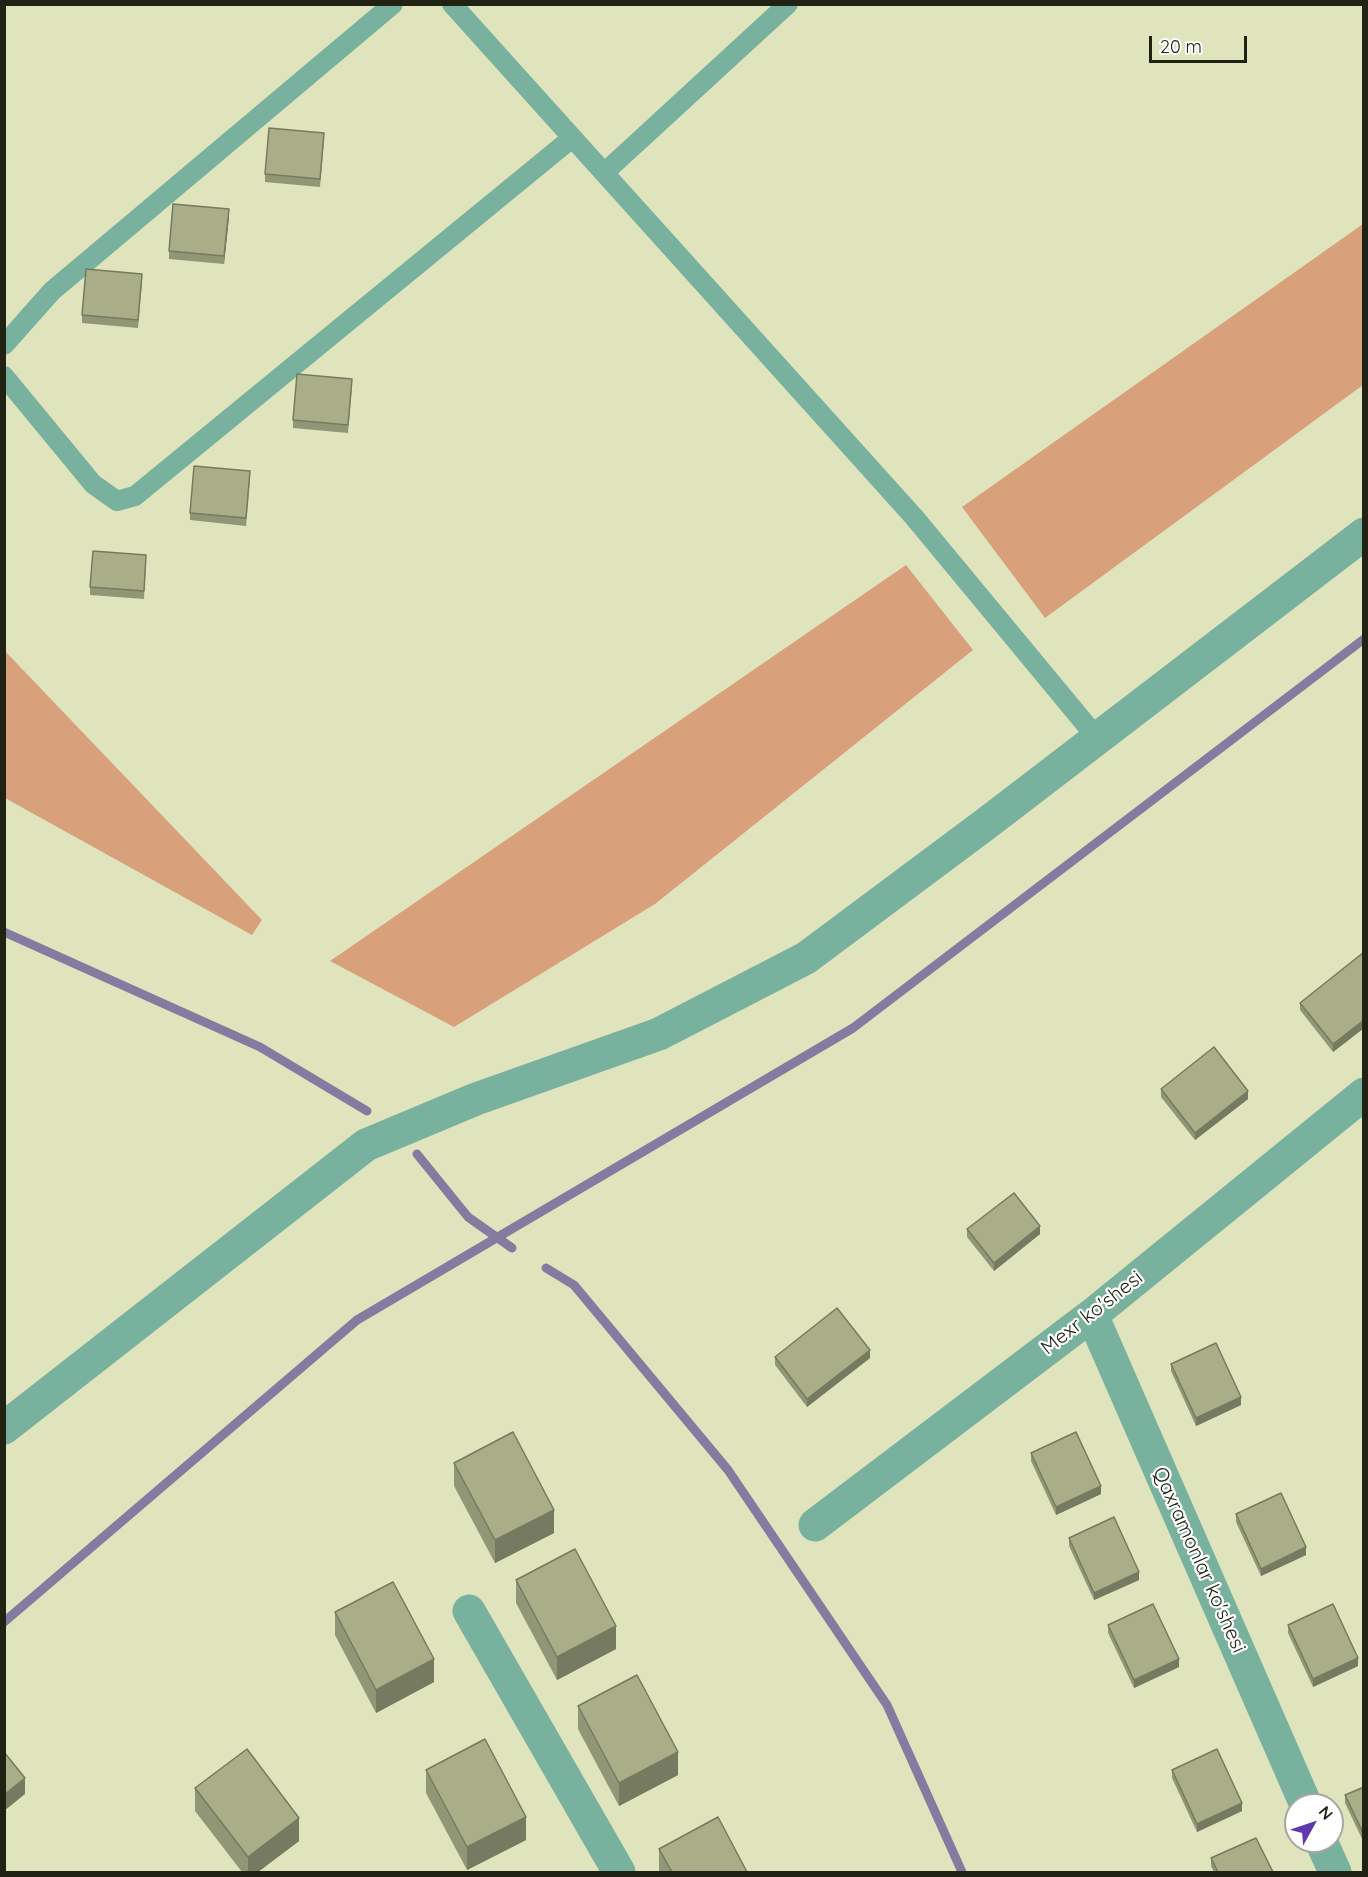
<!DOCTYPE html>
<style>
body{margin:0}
#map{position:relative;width:1368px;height:1877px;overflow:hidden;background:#dfe4bd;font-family:Quicksand,sans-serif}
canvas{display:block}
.frame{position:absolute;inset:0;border:6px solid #202214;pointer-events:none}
.north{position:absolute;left:1284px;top:1793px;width:60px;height:60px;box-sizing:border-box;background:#fff;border:2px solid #a6a7a1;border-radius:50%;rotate:50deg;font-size:16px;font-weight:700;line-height:24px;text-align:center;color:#202214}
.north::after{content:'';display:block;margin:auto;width:21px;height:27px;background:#6039b1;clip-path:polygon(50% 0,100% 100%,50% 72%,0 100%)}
.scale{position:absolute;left:1149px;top:36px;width:98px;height:27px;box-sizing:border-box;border:3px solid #202214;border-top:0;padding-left:8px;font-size:18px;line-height:21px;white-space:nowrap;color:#202214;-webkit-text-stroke:4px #fff;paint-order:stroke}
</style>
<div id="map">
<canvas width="1368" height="1877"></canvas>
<div class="frame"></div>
<div class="north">N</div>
<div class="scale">20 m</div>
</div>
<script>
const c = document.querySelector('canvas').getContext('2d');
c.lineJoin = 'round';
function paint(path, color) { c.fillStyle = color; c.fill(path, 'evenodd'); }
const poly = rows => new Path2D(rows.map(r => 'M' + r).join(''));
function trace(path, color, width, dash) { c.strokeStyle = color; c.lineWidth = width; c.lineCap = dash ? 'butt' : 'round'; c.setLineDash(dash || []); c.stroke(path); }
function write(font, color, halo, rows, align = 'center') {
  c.font = font + ' Quicksand,sans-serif'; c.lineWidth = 4.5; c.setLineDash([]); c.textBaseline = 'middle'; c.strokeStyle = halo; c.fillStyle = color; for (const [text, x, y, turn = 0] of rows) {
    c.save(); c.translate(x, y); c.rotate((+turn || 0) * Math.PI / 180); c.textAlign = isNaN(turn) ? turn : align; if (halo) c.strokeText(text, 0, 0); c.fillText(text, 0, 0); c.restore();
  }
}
paint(poly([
 [1363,224,1363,385,1045,618,962,507],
 [906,565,973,650,655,904,454,1027,330,961],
 [4,650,262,920,252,935,5,798]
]), '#d9a07c');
trace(poly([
 [4,932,260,1047,367,1111],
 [417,1154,468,1217,512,1248],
 [546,1268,574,1285,728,1470,887,1705,962,1872],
 [4,1622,357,1320,853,1028,1364,639]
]), '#837ca0', 9);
trace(poly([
 [452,4,914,517,1097,738],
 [604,173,788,4],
 [4,345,52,291,393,4],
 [4,376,93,484,117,501,135,496,572,138]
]), '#79b19f', 20);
trace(poly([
 [1092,1315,1306,1805],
 [4,1428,366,1145,476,1099,659,1034,806,958,987,823,1364,534],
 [815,1525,1092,1315,1364,1094],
 [469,1611,619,1872],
 [1321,1841,1335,1872]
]), '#79b19f', 33);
paint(poly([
 [324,141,320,187,265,182,265,174],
 [229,217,224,264,169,259,169,251],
 [142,282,138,328,82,323,82,315],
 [352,387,348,433,293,428,293,420],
 [250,479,246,526,190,520,190,513],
 [146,563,144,599,90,595,90,587],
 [1364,952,1364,1028,1333,1052,1300,1010,1300,1003],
 [1161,1089,1248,1099,1195,1140,1161,1097],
 [967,1229,1040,1234,994,1271,967,1237],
 [775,1357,870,1358,807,1407,775,1365],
 [1171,1364,1241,1405,1196,1426,1171,1371],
 [1031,1453,1101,1494,1056,1515,1031,1461],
 [454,1463,554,1533,495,1563,454,1486],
 [1236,1514,1306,1555,1261,1576,1236,1522],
 [1069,1538,1139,1580,1094,1600,1069,1546],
 [516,1580,616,1649,557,1680,516,1603],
 [335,1612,434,1682,376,1713,335,1635],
 [1108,1625,1179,1667,1134,1688,1108,1633],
 [1288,1625,1358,1666,1313,1687,1288,1633],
 [578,1706,678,1775,619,1806,578,1729],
 [426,1770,526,1840,467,1870,426,1793],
 [1172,1770,1242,1811,1197,1832,1172,1778],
 [1364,1787,1364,1843,1345,1803,1345,1795],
 [195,1788,299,1841,258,1872,242,1872,195,1811],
 [659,1849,747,1872,659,1872],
 [1211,1858,1273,1872,1214,1872,1211,1866]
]), '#919676');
paint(poly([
 [229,209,229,217,224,264,224,256],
 [1364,1020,1364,1028,1333,1052,1333,1044],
 [1248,1091,1248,1099,1195,1140,1195,1133],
 [1040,1226,1040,1234,994,1271,994,1263],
 [870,1350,870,1358,807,1407,807,1399],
 [1241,1397,1241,1405,1196,1426,1196,1418],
 [1101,1486,1101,1494,1056,1515,1056,1507],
 [554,1510,554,1533,495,1563,495,1540],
 [1306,1547,1306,1555,1261,1576,1261,1569],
 [1139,1572,1139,1580,1094,1600,1094,1593],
 [616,1626,616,1649,557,1680,557,1657],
 [1358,1658,1358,1666,1313,1687,1313,1679],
 [434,1659,434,1682,376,1713,376,1690],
 [1179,1659,1179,1667,1134,1688,1134,1680],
 [678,1752,678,1775,619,1806,619,1783],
 [25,1778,25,1794,4,1811,4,1795],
 [1242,1803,1242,1811,1197,1832,1197,1824],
 [526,1817,526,1840,467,1870,467,1847],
 [299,1818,299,1841,258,1872,248,1872,248,1857]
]), '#767a60');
const building = poly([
 [269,128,324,133,320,179,265,174,269,128],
 [173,204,229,209,224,256,169,251,173,204],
 [86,269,142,274,138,320,82,315,86,269],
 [297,374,352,379,348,425,293,420,297,374],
 [194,466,250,471,246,518,190,513,194,466],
 [93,551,146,555,144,591,90,587,93,551],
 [1364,952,1364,1020,1333,1044,1300,1003,1364,952],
 [1214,1047,1248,1091,1195,1133,1161,1089,1214,1047],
 [1014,1193,1040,1226,994,1263,967,1229,1014,1193],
 [837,1308,870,1350,807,1399,775,1357,837,1308],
 [1216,1343,1241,1397,1196,1418,1171,1364,1216,1343],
 [513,1432,554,1510,495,1540,454,1463,513,1432],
 [1076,1432,1101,1486,1056,1507,1031,1453,1076,1432],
 [1281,1493,1306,1547,1261,1569,1236,1514,1281,1493],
 [1114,1517,1139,1572,1094,1593,1069,1538,1114,1517],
 [575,1549,616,1626,557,1657,516,1580,575,1549],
 [393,1582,434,1659,376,1690,335,1612,393,1582],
 [1153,1604,1179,1659,1134,1680,1108,1625,1153,1604],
 [1333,1604,1358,1658,1313,1679,1288,1625,1333,1604],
 [637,1675,678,1752,619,1783,578,1706,637,1675],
 [485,1739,526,1817,467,1847,426,1770,485,1739],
 [247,1749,299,1818,248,1857,195,1788,247,1749],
 [1217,1749,1242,1803,1197,1824,1172,1770,1217,1749],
 [4,1752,25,1778,4,1795,4,1752],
 [1364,1787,1364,1835,1345,1795,1364,1787],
 [718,1817,747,1872,672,1872,659,1849,718,1817],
 [1256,1838,1273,1872,1218,1872,1211,1858,1256,1838]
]);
paint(building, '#a9ae89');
trace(building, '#767a60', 1.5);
write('20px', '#202214', '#fff', [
 ["Mexr ko'shesi",1092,1313,-38],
 ["Qaxramonlar ko'shesi",1199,1560,66]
]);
</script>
